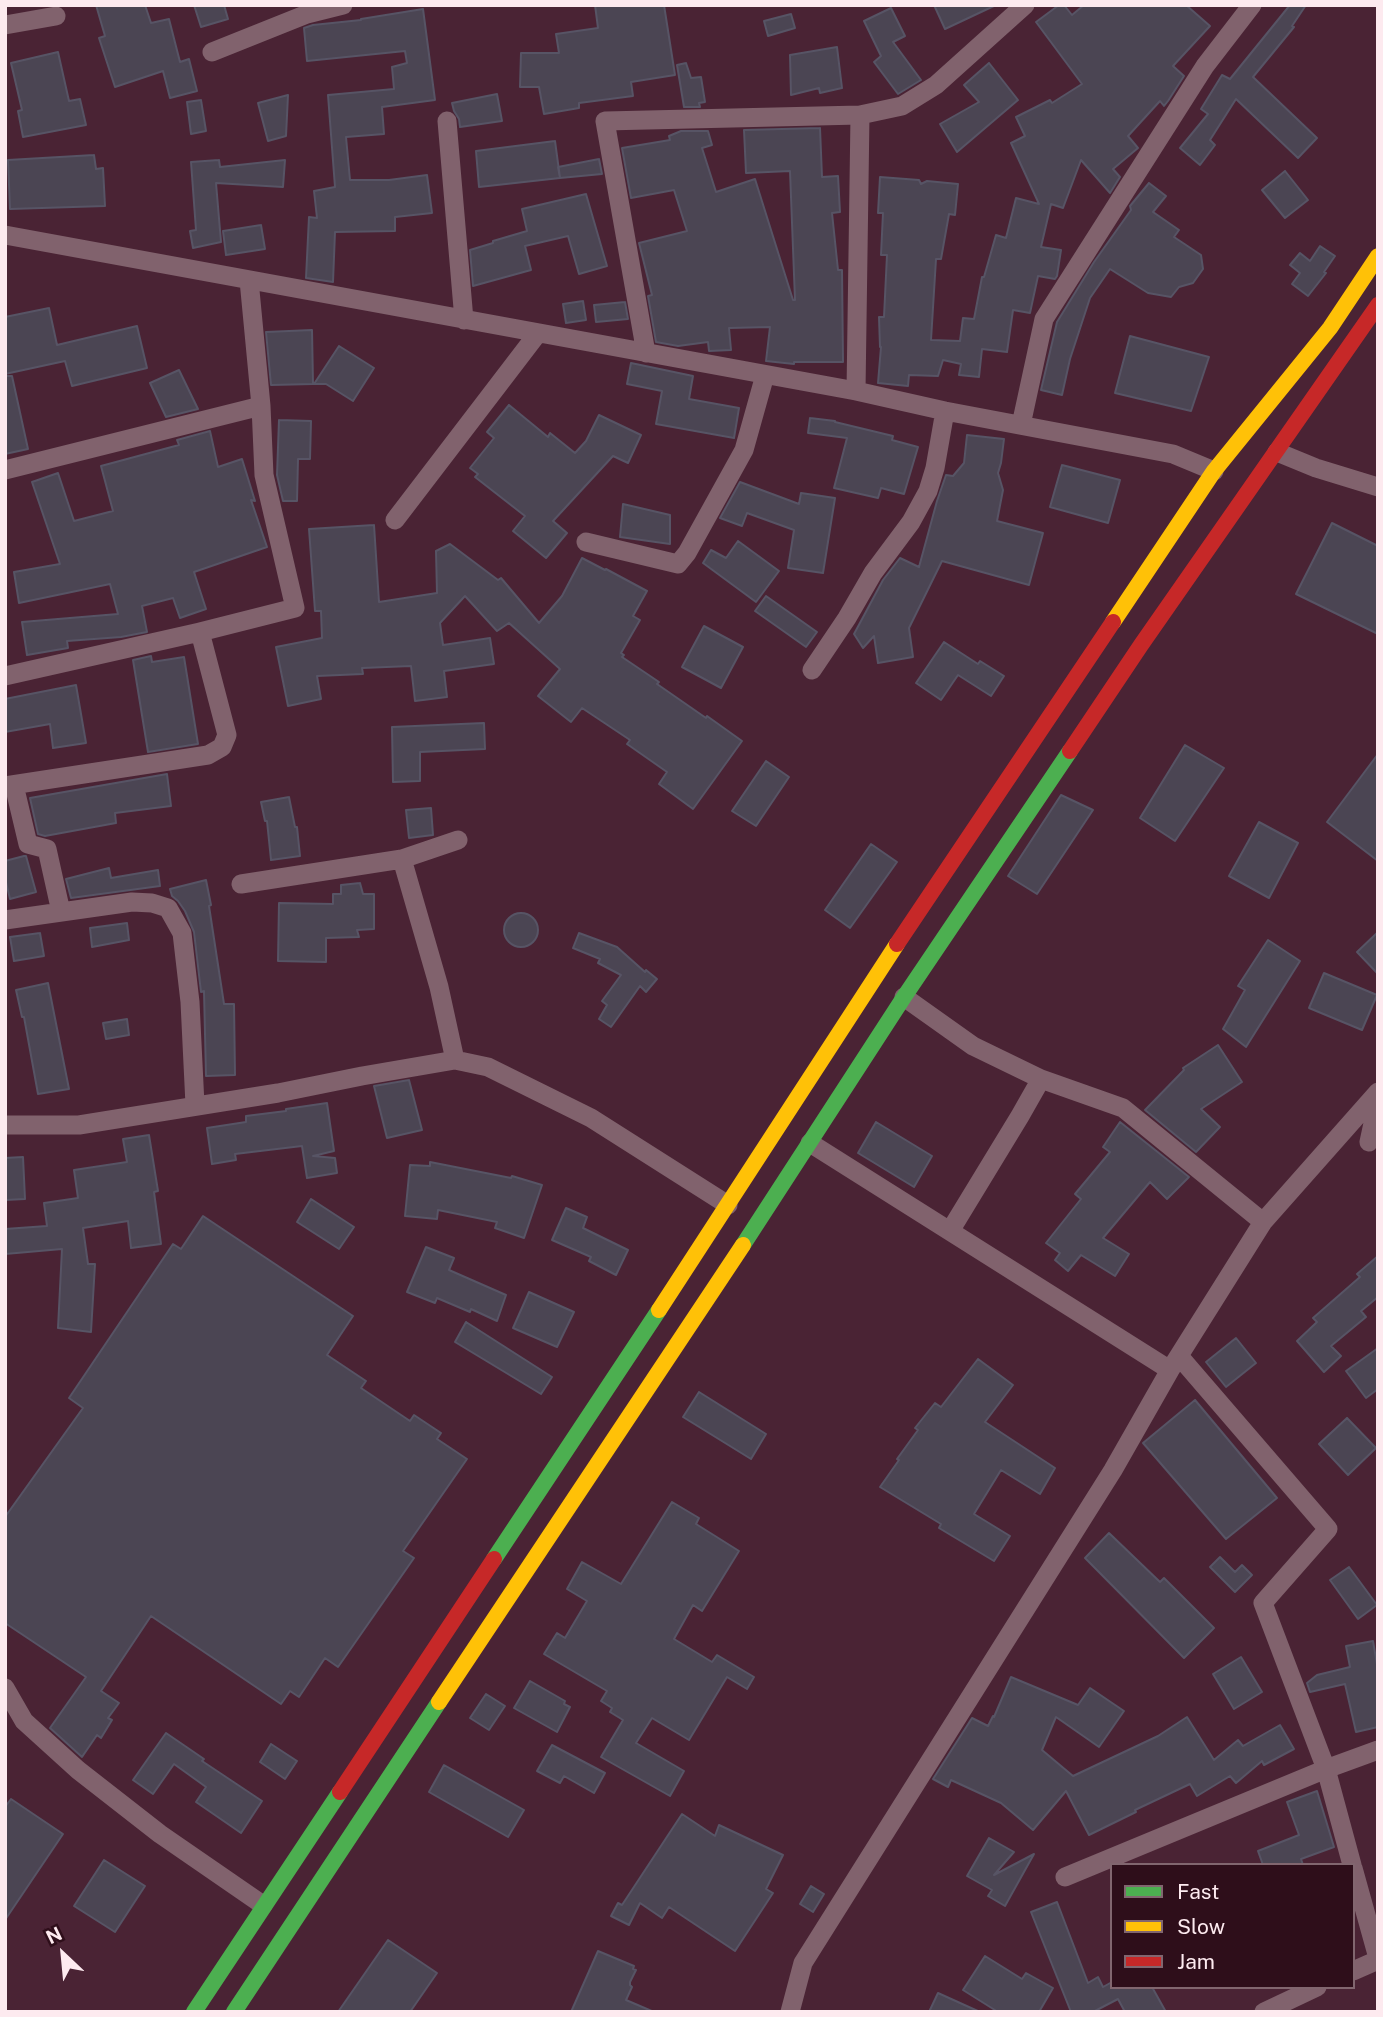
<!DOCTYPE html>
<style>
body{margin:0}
#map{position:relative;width:1383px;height:2017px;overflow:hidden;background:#4a2334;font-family:"Public Sans",sans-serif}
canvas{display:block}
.frame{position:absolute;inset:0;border:7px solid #fdeaef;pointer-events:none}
.legend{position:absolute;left:1110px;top:1863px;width:245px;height:126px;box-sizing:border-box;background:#2e0e1a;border:2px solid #81666f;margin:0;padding:9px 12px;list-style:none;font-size:21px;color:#fdeaef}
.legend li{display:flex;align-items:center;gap:14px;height:35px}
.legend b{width:35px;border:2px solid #81666f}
.north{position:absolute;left:28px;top:1919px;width:70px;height:70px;-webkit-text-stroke:5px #2e0e1a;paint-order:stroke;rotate:334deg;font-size:19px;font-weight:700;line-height:28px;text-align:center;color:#fdeaef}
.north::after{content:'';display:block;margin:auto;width:24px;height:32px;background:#fdeaef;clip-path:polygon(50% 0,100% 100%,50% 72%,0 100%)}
</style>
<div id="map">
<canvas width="1383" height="2017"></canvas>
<div class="frame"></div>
<ul class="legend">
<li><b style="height:9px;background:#4caf50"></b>Fast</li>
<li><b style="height:9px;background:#ffc107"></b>Slow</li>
<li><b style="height:9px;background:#c62828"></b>Jam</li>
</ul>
<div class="north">N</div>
</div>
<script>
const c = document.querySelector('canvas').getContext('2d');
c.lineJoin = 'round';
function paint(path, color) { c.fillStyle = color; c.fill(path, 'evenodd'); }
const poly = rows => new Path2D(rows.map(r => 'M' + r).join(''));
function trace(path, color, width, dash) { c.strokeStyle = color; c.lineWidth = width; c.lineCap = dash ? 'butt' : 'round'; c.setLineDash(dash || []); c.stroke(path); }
const building = poly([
 [96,5,145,5,151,23,169,19,180,62,189,59,197,91,170,98,163,71,115,87,99,38,105,36,96,5],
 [194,5,224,5,228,19,201,27,194,5],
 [595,5,664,5,675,75,631,82,633,96,579,103,579,108,544,114,539,87,520,87,521,53,559,53,556,34,598,28,595,5],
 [934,5,996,5,945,29,934,5],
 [1059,5,1064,5,1072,15,1084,5,1186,5,1210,26,1173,66,1184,76,1168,101,1164,106,1160,101,1128,136,1138,148,1113,169,1120,177,1110,193,1081,160,1063,208,1051,204,1041,247,1061,250,1057,276,1055,279,1038,276,1030,313,1013,310,1007,352,982,349,979,377,959,375,961,364,943,360,938,376,909,375,908,386,878,383,881,347,880,347,879,317,884,317,887,255,881,255,883,213,878,213,880,177,919,180,921,184,927,181,958,184,955,215,949,214,941,259,936,259,931,340,960,341,963,318,974,319,982,277,984,277,996,235,1006,238,1016,198,1039,204,1011,143,1025,136,1016,117,1050,100,1052,103,1082,84,1036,22,1059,5],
 [1290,5,1306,5,1292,26,1294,27,1253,77,1317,138,1298,158,1236,99,1210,140,1215,145,1200,165,1180,148,1208,114,1201,109,1222,75,1230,79,1290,5],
 [891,8,905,36,893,42,921,80,898,94,874,62,881,56,864,21,891,8],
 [423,9,435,100,382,107,384,134,346,137,350,180,389,180,427,175,432,213,395,217,395,231,335,232,333,282,306,278,309,217,317,218,314,191,335,187,328,95,394,89,392,67,407,63,405,51,307,61,304,28,313,25,361,20,361,19,423,9],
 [791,14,795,28,768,36,764,21,791,14],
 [837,47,842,88,820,93,819,88,791,95,790,55,837,47],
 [58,52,69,101,80,99,86,125,23,137,18,111,22,110,11,63,58,52],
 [686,63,691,78,701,77,705,102,699,103,700,107,684,107,677,65,686,63],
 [989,63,1018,100,957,152,940,124,979,102,964,85,989,63],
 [497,94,502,121,460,127,459,119,454,111,452,103,497,94],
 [288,95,286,136,268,141,258,103,288,95],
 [201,100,206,131,191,134,187,102,201,100],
 [820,128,822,177,838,176,840,212,832,213,838,270,842,270,843,362,794,362,794,364,766,361,770,327,729,328,731,350,709,351,708,342,678,346,656,342,648,296,652,295,639,243,687,231,674,190,631,198,622,148,670,140,669,136,681,131,708,131,712,145,702,148,716,192,755,179,793,300,795,300,790,171,746,173,744,130,820,128],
 [555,141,560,178,479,187,476,151,555,141],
 [94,155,96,169,103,168,105,206,10,209,8,160,94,155],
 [599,159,602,174,560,178,558,167,599,159],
 [219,160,220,167,285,160,283,187,216,183,221,242,193,248,190,231,196,230,191,162,219,160],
 [1285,171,1308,200,1285,218,1262,190,1285,171],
 [1149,183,1166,196,1153,212,1179,230,1174,237,1201,255,1203,269,1193,283,1179,287,1171,297,1148,293,1110,269,1090,298,1070,359,1062,395,1041,390,1057,322,1094,262,1131,210,1130,206,1149,183],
 [586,194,607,266,579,274,568,236,525,246,531,270,473,286,470,250,493,243,493,241,527,231,522,209,586,194],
 [261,225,265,249,226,255,223,231,261,225],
 [1320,246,1335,256,1324,272,1326,273,1308,296,1292,284,1300,273,1290,265,1300,253,1310,261,1320,246],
 [583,301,586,320,566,323,563,304,583,301],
 [625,302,628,319,596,322,594,305,625,302],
 [49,308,57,345,137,326,147,368,72,386,65,361,5,374,5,317,49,308],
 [312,330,313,384,271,385,266,332,312,330],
 [1130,336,1209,357,1191,411,1115,393,1130,336],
 [339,346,374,368,353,401,326,384,314,384,339,346],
 [631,363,693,376,689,399,739,408,734,438,656,424,662,391,627,384,631,363],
 [179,370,198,409,166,417,150,383,179,370],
 [5,376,12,376,28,449,5,454,5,376],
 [509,405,548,437,550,433,575,453,586,441,599,415,641,435,628,463,613,456,553,521,567,533,546,558,513,531,525,516,475,477,478,474,470,468,494,438,487,432,509,405],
 [810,418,835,421,835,422,893,436,892,440,918,447,904,494,881,488,878,498,834,488,847,438,808,433,810,418],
 [279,420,311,421,310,459,298,459,297,501,283,501,277,475,279,420],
 [210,431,218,467,242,459,255,501,251,500,267,547,194,572,206,609,180,618,173,598,142,606,147,632,121,637,67,641,68,648,27,655,22,622,118,614,110,584,19,603,14,572,60,564,32,482,58,473,74,521,113,511,101,466,179,445,177,440,210,431],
 [967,435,1004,439,1001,463,998,473,1003,490,997,521,1043,533,1029,585,942,561,909,628,913,657,878,663,874,636,863,648,854,634,883,580,900,558,919,567,937,501,946,475,953,476,964,463,967,435],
 [1062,465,1120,480,1108,523,1050,507,1062,465],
 [740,482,799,504,801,493,835,498,823,573,788,568,794,530,747,513,742,526,720,518,740,482],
 [623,504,670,515,670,544,620,537,623,504],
 [1332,523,1378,546,1378,634,1296,594,1332,523],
 [374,525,379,602,437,593,436,551,450,544,498,580,501,578,539,623,562,596,582,558,605,570,606,569,647,591,633,616,640,620,621,653,624,655,622,657,659,682,657,684,706,718,707,716,742,741,693,809,659,784,667,772,627,744,630,740,582,708,571,722,538,696,560,669,509,623,497,631,465,596,440,623,443,645,490,638,494,664,444,671,447,697,415,701,411,666,362,668,363,674,317,676,321,699,288,706,276,647,322,638,321,611,315,611,309,529,374,525],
 [738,541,779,571,756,602,703,563,711,550,726,558,738,541],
 [766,596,817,632,806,647,755,611,766,596],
 [704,626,743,647,721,688,682,667,704,626],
 [944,642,978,664,980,661,1004,676,991,696,958,675,941,700,916,683,944,642],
 [151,656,152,662,184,657,198,744,148,752,133,660,151,656],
 [76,685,86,743,53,748,50,724,5,732,5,699,76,685],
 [484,723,485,749,420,752,420,781,393,782,392,727,484,723],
 [1185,745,1224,768,1175,841,1140,818,1185,745],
 [1378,754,1378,861,1327,822,1378,754],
 [766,761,789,777,756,826,732,811,766,761],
 [167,774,171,806,115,813,116,823,45,836,38,834,30,798,167,774],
 [1061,795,1093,810,1037,894,1008,876,1061,795],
 [289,797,295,827,297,827,300,856,271,860,267,821,265,821,261,802,289,797],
 [431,808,433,835,409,838,406,810,431,808],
 [1259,822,1298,843,1269,898,1229,876,1259,822],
 [871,844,897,862,850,928,825,910,871,844],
 [24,856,26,856,36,892,10,899,5,878,5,861,24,856],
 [109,868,111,878,158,870,160,886,71,898,66,879,109,868],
 [206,880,211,905,209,906,224,1004,234,1004,235,1075,206,1076,204,991,201,992,194,932,185,911,178,901,172,896,170,889,206,880],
 [360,883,363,894,374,894,374,929,357,930,359,937,326,938,326,962,278,961,279,903,333,904,333,894,341,894,341,885,360,883],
 '504 930a17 17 0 1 1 34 0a17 17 0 1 1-34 0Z',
 [127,923,129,940,92,947,90,928,127,923],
 [1378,932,1378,974,1357,952,1378,932],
 [40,933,44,956,14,961,10,937,40,933],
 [579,933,617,947,645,972,646,970,657,979,646,992,640,986,611,1027,599,1019,607,1005,602,1001,621,975,598,963,600,959,573,948,579,933],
 [1268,940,1300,961,1246,1047,1223,1029,1245,990,1238,986,1268,940],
 [1324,973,1377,995,1362,1030,1309,1008,1324,973],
 [48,983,69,1089,38,1094,24,1017,22,1017,16,990,48,983],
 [127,1019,129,1035,106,1039,103,1023,127,1019],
 [1218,1045,1242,1082,1201,1109,1220,1127,1196,1152,1145,1110,1184,1070,1183,1068,1218,1045],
 [409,1080,422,1130,387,1138,374,1086,409,1080],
 [327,1103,334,1151,313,1156,335,1158,337,1173,307,1178,302,1146,235,1154,236,1160,212,1164,207,1128,246,1122,246,1116,286,1111,286,1109,327,1103],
 [876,1122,932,1156,914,1187,858,1153,876,1122],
 [1120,1122,1189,1177,1167,1199,1150,1182,1103,1238,1129,1254,1115,1276,1081,1255,1068,1271,1055,1260,1060,1253,1046,1243,1081,1199,1075,1194,1110,1152,1103,1147,1120,1122],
 [149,1135,158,1191,154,1192,161,1244,131,1248,128,1221,83,1228,88,1264,95,1264,91,1332,58,1328,62,1249,5,1254,5,1229,47,1226,44,1203,78,1198,74,1170,127,1162,123,1139,149,1135],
 [23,1157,25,1199,5,1200,5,1158,23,1157],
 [430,1162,511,1178,512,1176,542,1185,524,1238,495,1228,497,1222,438,1210,437,1219,405,1216,410,1165,430,1166,430,1162],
 [311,1199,354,1227,339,1249,297,1222,311,1199],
 [566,1208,587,1217,583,1228,628,1250,616,1275,589,1261,591,1257,552,1240,566,1208],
 [203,1216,353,1316,327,1355,366,1381,361,1388,410,1421,414,1415,441,1433,437,1439,467,1459,403,1551,414,1558,338,1667,325,1658,299,1697,290,1691,281,1704,151,1616,101,1691,119,1703,108,1718,112,1720,101,1738,97,1735,82,1757,50,1728,86,1677,5,1623,5,1517,83,1408,69,1398,173,1244,181,1249,203,1216],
 [426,1247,454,1258,449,1270,506,1295,497,1321,471,1309,470,1312,437,1298,435,1303,407,1292,426,1247],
 [1378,1256,1378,1297,1361,1311,1366,1317,1331,1346,1341,1356,1324,1372,1297,1341,1317,1322,1313,1318,1360,1277,1357,1274,1378,1256],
 [529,1292,574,1312,557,1347,513,1328,529,1292],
 [466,1322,552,1377,541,1394,455,1342,466,1322],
 [1236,1338,1256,1363,1226,1387,1206,1362,1236,1338],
 [1378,1348,1378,1389,1366,1398,1346,1371,1378,1348],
 [978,1359,1013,1385,985,1422,1055,1468,1040,1494,1001,1470,974,1514,1010,1536,994,1561,939,1528,941,1524,880,1487,899,1460,897,1459,918,1430,915,1428,935,1403,941,1407,978,1359],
 [699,1392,766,1434,751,1459,683,1417,699,1392],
 [1195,1400,1277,1498,1226,1539,1143,1443,1195,1400],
 [1347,1418,1376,1448,1348,1475,1319,1444,1347,1418],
 [672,1502,699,1518,696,1524,739,1551,702,1611,693,1605,674,1639,712,1662,717,1655,754,1677,747,1689,727,1677,689,1740,652,1718,636,1743,684,1771,670,1796,601,1757,623,1720,610,1712,612,1708,601,1701,607,1691,544,1654,557,1633,565,1638,587,1601,567,1589,582,1562,621,1584,672,1502],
 [1109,1533,1160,1582,1164,1578,1214,1628,1184,1658,1085,1558,1109,1533],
 [1220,1557,1235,1572,1242,1565,1252,1575,1235,1592,1210,1567,1220,1557],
 [1349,1567,1377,1605,1358,1619,1330,1580,1349,1567],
 [1373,1641,1378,1670,1378,1727,1356,1732,1345,1684,1310,1692,1307,1683,1317,1675,1350,1667,1346,1646,1373,1641],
 [1241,1657,1262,1692,1234,1709,1213,1674,1241,1657],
 [1011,1677,1078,1705,1090,1688,1124,1711,1099,1747,1056,1717,1042,1750,1073,1776,1158,1736,1187,1717,1214,1760,1238,1740,1243,1746,1280,1725,1294,1749,1264,1765,1262,1761,1236,1783,1230,1776,1197,1796,1190,1784,1135,1810,1136,1812,1089,1835,1066,1791,1033,1830,1001,1803,951,1780,948,1787,933,1779,972,1718,988,1726,993,1716,994,1717,1011,1677],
 [530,1681,565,1701,564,1704,570,1707,557,1732,514,1708,530,1681],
 [486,1694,505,1706,489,1730,470,1718,486,1694],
 [166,1733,204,1759,202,1761,262,1801,241,1833,196,1802,206,1787,174,1764,153,1794,133,1780,166,1733],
 [271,1744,297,1761,285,1779,260,1762,271,1744],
 [552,1745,605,1773,594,1793,564,1776,560,1783,537,1771,552,1745],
 [444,1765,524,1810,508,1837,429,1792,444,1765],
 [1317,1791,1334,1847,1301,1859,1303,1865,1263,1865,1258,1851,1299,1835,1287,1802,1317,1791],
 [11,1799,63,1834,5,1920,5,1807,11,1799],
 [682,1814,715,1836,719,1825,783,1855,766,1889,773,1893,735,1951,669,1907,662,1918,640,1903,629,1925,611,1916,618,1903,622,1905,682,1814],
 [989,1838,1014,1852,994,1875,1034,1854,1005,1906,988,1896,992,1890,967,1876,989,1838],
 [104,1860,145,1886,115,1932,74,1906,104,1860],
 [811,1886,824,1894,813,1912,800,1904,811,1886],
 [1057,1902,1088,1983,1098,1977,1103,1987,1112,1982,1112,1987,1152,1987,1166,2012,1125,2012,1118,1999,1093,2012,1071,2012,1031,1912,1057,1902],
 [388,1940,437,1973,410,2012,338,2012,388,1940],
 [598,1951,634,1966,633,1969,636,1970,630,1982,630,1985,632,1987,626,2000,654,2012,571,2012,598,1951],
 [985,1956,1022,1979,1026,1973,1053,1988,1039,2012,998,2012,963,1990,985,1956],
 [938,1993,980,2012,929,2012,938,1993]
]);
paint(building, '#4b4553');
trace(building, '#575465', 2);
trace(poly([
 [5,25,56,16],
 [212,52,307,14,343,5],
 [447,121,464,320],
 [5,235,856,391,945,411,1173,454,1214,471],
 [646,353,605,121,860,115,902,106,936,85,1025,5],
 [856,391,860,115],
 [1021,425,1044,319,1205,66,1252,5],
 [1277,452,1316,468,1378,487],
 [5,470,261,406,249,280],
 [395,520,538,333],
 [586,542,678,564,687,553,744,450,765,375],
 [812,670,847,618,873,573,911,522,928,491,935,468,945,411],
 [5,676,200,632,295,608,264,475,261,406],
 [14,785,28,844,47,849,61,912],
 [5,786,208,755,222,747,227,735,200,632],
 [402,859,439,987,455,1060],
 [241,884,402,859,458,840],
 [5,920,132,902,152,903,168,908,182,933,190,1002,195,1105],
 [904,997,973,1046,1041,1079],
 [5,1125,79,1125,278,1093,362,1076,455,1060,488,1067,591,1118,728,1205],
 [1369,1142,1378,1100],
 [810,1143,1170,1370],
 [950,1231,1020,1116,1041,1079,1123,1108,1263,1222],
 [1179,1356,1328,1529,1263,1603,1326,1769,1352,1865],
 [5,1688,24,1721,78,1770,160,1834,263,1905],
 [1353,1868,1378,1958],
 [1065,1877,1326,1769,1378,1750],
 [1353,1971,1378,1960],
 [790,2012,803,1963,1113,1470,1170,1370,1263,1222,1378,1092],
 [1264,2012,1317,1987]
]), '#81626d', 19);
trace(poly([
 [743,1245,904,997,1070,751],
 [494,1559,659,1310],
 [194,2012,340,1792],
 [234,2012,439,1702]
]), '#4caf50', 16);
trace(poly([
 [1113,622,1214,471,1330,328,1378,256],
 [659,1310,897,944],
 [439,1702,743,1245]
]), '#ffc107', 16);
trace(poly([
 [1070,751,1141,645,1378,305],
 [897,944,1113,622],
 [340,1792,494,1559]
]), '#c62828', 16);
</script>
